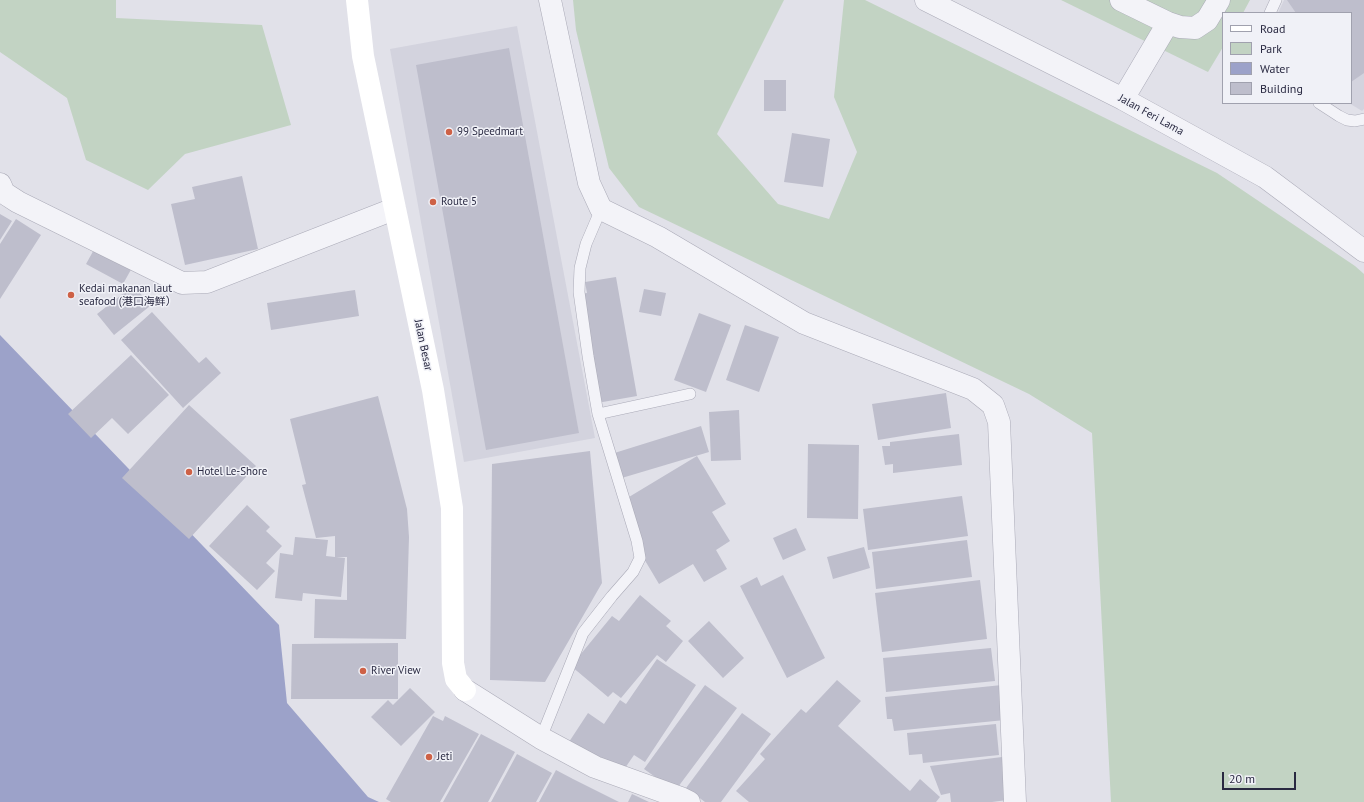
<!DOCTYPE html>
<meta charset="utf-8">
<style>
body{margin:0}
#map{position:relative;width:1364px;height:802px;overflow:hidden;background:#e1e1e9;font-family:"PT Sans",sans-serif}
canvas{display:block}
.legend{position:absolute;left:1222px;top:12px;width:130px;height:92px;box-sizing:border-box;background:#f0f1f7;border:1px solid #a0a1ae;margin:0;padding:5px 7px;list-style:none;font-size:12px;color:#292941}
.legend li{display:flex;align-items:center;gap:8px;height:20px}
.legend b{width:20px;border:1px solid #a0a1ae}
.scale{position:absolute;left:1222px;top:772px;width:74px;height:18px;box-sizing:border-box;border:2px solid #292941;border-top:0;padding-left:5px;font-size:12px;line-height:14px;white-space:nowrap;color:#292941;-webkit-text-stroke:3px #f0f1f7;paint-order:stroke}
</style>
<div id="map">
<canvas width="1364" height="802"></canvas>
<ul class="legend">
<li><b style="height:5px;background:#fff"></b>Road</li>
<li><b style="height:11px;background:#c2d3c3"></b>Park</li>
<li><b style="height:11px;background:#9ca2c9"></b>Water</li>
<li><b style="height:11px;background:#bebecc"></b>Building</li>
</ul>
<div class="scale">20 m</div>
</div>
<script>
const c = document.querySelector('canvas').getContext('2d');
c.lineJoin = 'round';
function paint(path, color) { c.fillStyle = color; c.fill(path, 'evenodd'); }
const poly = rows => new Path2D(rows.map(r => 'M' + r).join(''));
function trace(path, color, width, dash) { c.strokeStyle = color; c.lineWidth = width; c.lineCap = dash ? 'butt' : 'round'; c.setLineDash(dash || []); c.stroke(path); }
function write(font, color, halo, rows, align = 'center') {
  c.font = font + ' "PT Sans","Noto Sans SC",sans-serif'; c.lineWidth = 3; c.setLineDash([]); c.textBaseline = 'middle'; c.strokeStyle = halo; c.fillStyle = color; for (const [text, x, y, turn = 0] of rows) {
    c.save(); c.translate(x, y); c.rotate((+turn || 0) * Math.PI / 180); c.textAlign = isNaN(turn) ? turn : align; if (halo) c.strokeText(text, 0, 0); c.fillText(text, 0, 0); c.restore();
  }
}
paint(poly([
 [1284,0,1364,0,1364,109,1362,111,1349,103,1351,103,1351,13,1278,13],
 [517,26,595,438,464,462,390,49]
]), '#d3d3de');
paint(poly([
 [0,0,116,0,116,18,262,25,291,125,185,154,148,190,86,160,67,98,0,52],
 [573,0,784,0,717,134,778,204,829,219,857,152,834,97,844,0,865,0,1217,173,1355,266,1364,274,1364,802,1111,802,1092,433,1029,394,639,207,609,168,576,30],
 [1061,0,1250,0,1243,13,1223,13,1223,47,1208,72]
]), '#c2d3c3');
paint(poly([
 [0,335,279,625,287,703,368,797,379,802,0,802]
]), '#9ca2c9');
paint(poly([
 [1287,0,1364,0,1364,73,1351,82,1351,13,1296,13],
 [509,48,579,433,486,450,416,65],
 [764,80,786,80,786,111,764,111],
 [792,133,830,139,823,187,784,182],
 [242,176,258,249,185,265,171,204,195,199,192,187],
 [0,214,12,221,0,240],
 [16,219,41,235,0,299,0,244],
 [96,246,133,266,123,284,86,264],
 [616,277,637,396,597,403,579,294,587,293,585,282],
 [134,285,150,306,114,335,97,314],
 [644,289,666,293,661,316,639,312],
 [355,290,359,316,271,330,267,303],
 [152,312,199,363,206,357,221,373,183,408,121,340],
 [699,313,731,325,706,392,674,380],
 [745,325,779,337,759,392,726,380],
 [131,355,169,395,128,434,112,418,91,438,68,414],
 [946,393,951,428,878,440,872,404],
 [378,396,407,509,409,537,406,639,314,638,315,599,347,600,347,557,336,557,345,558,341,597,303,593,302,601,275,598,280,553,293,555,295,537,328,540,326,556,335,557,335,536,316,538,302,485,306,484,290,419],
 [189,405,256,466,189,539,122,478],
 [739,410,741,460,711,461,709,412],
 [701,426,709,452,615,480,608,455],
 [959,434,962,465,893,473,893,464,885,465,882,446,890,446,890,442],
 [808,444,859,445,858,519,807,518],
 [590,451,602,583,545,682,490,680,492,464],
 [697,456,726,504,712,512,730,541,716,550,727,569,704,582,693,564,659,584,631,537,637,533,619,503],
 [962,496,968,536,868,550,863,509],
 [247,505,270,527,266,531,282,546,266,563,275,571,257,590,209,546],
 [796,528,806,550,783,560,773,538],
 [967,540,972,577,876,589,872,552],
 [864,547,870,568,833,579,827,557],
 [783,575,825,658,787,678,740,586,757,577,761,586],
 [980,580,987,639,882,652,875,593],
 [640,595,671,621,666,626,683,641,666,662,657,655,621,698,613,692,608,697,571,666,612,616,619,621],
 [709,621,744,658,723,678,688,641],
 [398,643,398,699,291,699,292,644],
 [991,648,995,681,886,692,883,658],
 [657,659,696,685,645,762,634,755,623,771,605,759,600,767,567,745,588,713,604,724,620,700,626,704],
 [837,680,861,701,838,726,910,791,920,779,940,797,936,802,749,802,736,791,765,759,760,754,801,709,806,713],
 [705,685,737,708,675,791,644,769],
 [1002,685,1005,720,894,731,892,719,887,719,885,697],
 [410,688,435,712,401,746,371,717,388,700,393,705],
 [742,713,771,734,721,802,705,802,686,788],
 [433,716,443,721,445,716,479,734,440,802,391,802,386,799],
 [996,724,999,755,923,763,922,754,909,755,907,733],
 [481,734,515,752,488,802,443,802],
 [517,754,552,773,536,802,491,802],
 [1002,757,1007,800,992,802,951,802,950,793,941,795,930,766],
 [556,770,573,779,619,802,539,802],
 [632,794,649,802,628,802]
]), '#bebecc');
const lane = poly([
 [1270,13,1276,0],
 [1319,103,1339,116,1347,120,1355,121,1364,119],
 [601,209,586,244,580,268,579,292,588,356,598,414,690,394],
 [541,738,583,633,612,596,633,572,640,558,637,541,598,414]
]);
const street = poly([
 [550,0,589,183,601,209,658,237,804,323,973,389,993,405,999,422,1015,802],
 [926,0,1123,99,1265,177,1364,251],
 [1121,0,1168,23,1180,27,1195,28,1207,20,1219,0],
 [1123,99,1168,23],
 [0,184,4,193,18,202,182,283,207,282,394,209],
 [465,690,541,738,595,767,681,798,689,802]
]);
trace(lane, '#aaaab7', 12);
trace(street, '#aaaab7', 23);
trace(lane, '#f3f3f8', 11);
trace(street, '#f3f3f8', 22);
trace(poly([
 [357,0,363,56,433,390,452,508,453,663,456,679,465,690]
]), '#fff', 22);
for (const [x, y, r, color] of [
 [449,132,4,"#ce6146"],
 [433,202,4,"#ce6146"],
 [71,295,4,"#ce6146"],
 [189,472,4,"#ce6146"],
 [363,671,4,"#ce6146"],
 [429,757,4,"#ce6146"]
]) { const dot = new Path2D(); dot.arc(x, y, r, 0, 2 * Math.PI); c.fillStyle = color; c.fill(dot); trace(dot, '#f0f1f7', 1.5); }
write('11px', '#292941', '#f0f1f7', [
 ["Jalan Feri Lama",1151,115,29],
 ["Jalan Besar",423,345,78]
]);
write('11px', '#292941', '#f0f1f7', [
 ["99 Speedmart",457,132],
 ["Route 5",441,202],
 ["Kedai makanan laut",79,289],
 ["seafood (港口海鲜）",79,302],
 ["Hotel Le-Shore",197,472],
 ["River View",371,671],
 ["Jeti",437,757]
], 'left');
</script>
